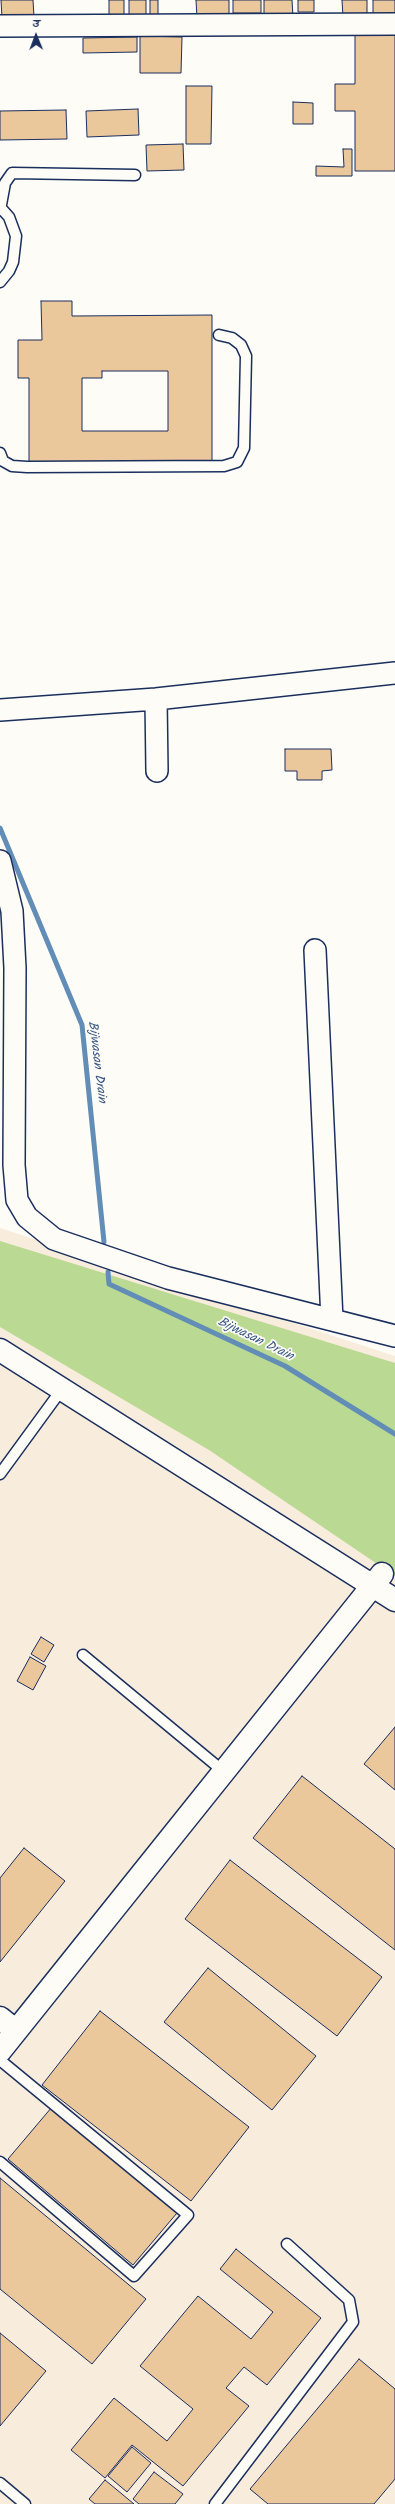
<!DOCTYPE html>
<meta charset="utf-8">
<style>
body{margin:0}
#map{position:relative;width:395px;height:2504px;overflow:hidden;background:#fdfcf7;font-family:Kalam,"Playpen Sans Deva",sans-serif}
canvas{display:block}
.north{position:absolute;left:16px;top:16px;width:40px;height:40px;-webkit-text-stroke:3px #fdfcf7;paint-order:stroke;rotate:359deg;font-size:11px;font-weight:700;line-height:16px;text-align:center;color:#1b2f5e}
.north::after{content:'';display:block;margin:auto;width:14px;height:18px;background:#1b2f5e;clip-path:polygon(50% 0,100% 100%,50% 72%,0 100%)}
</style>
<div id="map">
<canvas width="395" height="2504"></canvas>
<div class="north">उ</div>
</div>
<script>
const c = document.querySelector('canvas').getContext('2d');
c.lineJoin = 'round';
function paint(path, color) { c.fillStyle = color; c.fill(path, 'evenodd'); }
const poly = rows => new Path2D(rows.map(r => 'M' + r).join(''));
function trace(path, color, width, dash) { c.strokeStyle = color; c.lineWidth = width; c.lineCap = dash ? 'butt' : 'round'; c.setLineDash(dash || []); c.stroke(path); }
function write(font, color, halo, rows, align = 'center') {
  c.font = font + ' Kalam,sans-serif'; c.lineWidth = 3.5; c.setLineDash([]); c.textBaseline = 'middle'; c.strokeStyle = halo; c.fillStyle = color; for (const [text, x, y, turn = 0] of rows) {
    c.save(); c.translate(x, y); c.rotate((+turn || 0) * Math.PI / 180); c.textAlign = isNaN(turn) ? turn : align; if (halo) c.strokeText(text, 0, 0); c.fillText(text, 0, 0); c.restore();
  }
}
paint(poly([
 [0,1228,395,1356,395,2504,0,2504]
]), '#f8ecdc');
paint(poly([
 [0,1241,395,1363,395,1576,209,1450,0,1327]
]), '#bad992');
trace(poly([
 [0,828,82,1025,104,1242],
 [108,1272,109,1284,285,1366,395,1434]
]), '#618db6', 5);
const building = poly([
 [1,0,33,0,34,17,2,18,1,0],
 [109,0,124,0,124,19,109,18,109,0],
 [129,0,146,0,146,17,129,17,129,0],
 [150,0,158,0,158,16,150,16,150,0],
 [196,0,229,0,229,18,197,18,196,0],
 [233,0,261,0,261,13,233,13,233,0],
 [264,0,292,0,293,17,264,17,264,0],
 [298,0,314,0,314,12,298,12,298,0],
 [342,0,367,0,367,17,343,17,342,0],
 [373,0,395,0,395,16,373,17,373,0],
 [355,31,395,31,395,171,355,171,355,111,335,111,335,84,355,84,355,31],
 [140,36,182,37,181,73,140,73,140,36],
 [137,37,137,52,83,53,83,38,137,37],
 [186,86,212,86,211,144,186,144,186,86],
 [293,102,313,103,313,124,293,124,293,102],
 [138,109,139,135,87,137,86,111,138,109],
 [66,110,67,139,0,140,0,111,66,110],
 [183,144,184,170,147,171,146,145,183,144],
 [343,149,352,149,352,176,316,176,316,166,344,167,343,149],
 [41,301,72,301,72,316,212,315,212,461,29,462,29,378,18,378,18,340,42,340,41,301],
 [102,371,168,371,168,431,82,431,82,378,102,378,102,371],
 [285,749,331,749,332,770,322,771,322,780,297,780,297,771,285,771,285,749],
 [41,1637,54,1645,44,1662,31,1654,41,1637],
 [30,1657,46,1666,33,1690,17,1681,30,1657],
 [395,1727,395,1790,364,1764,395,1727],
 [302,1776,395,1849,395,1950,253,1838,302,1776],
 [24,1848,65,1881,0,1962,0,1878,24,1848],
 [230,1860,382,1977,337,2036,185,1919,230,1860],
 [208,1968,316,2056,272,2110,164,2022,208,1968],
 [100,2011,249,2127,191,2201,42,2085,100,2011],
 [52,2107,177,2213,133,2265,8,2159,52,2107],
 [0,2178,146,2299,92,2364,0,2289,0,2178],
 [236,2249,321,2318,267,2385,244,2367,226,2388,249,2406,183,2486,132,2445,105,2478,71,2450,114,2398,167,2441,193,2409,140,2366,198,2296,251,2339,273,2312,220,2269,236,2249],
 [0,2333,46,2371,0,2426,0,2333],
 [359,2359,395,2389,395,2479,374,2504,268,2504,250,2489,359,2359],
 [132,2447,151,2463,127,2492,108,2476,132,2447],
 [154,2472,183,2494,175,2504,139,2504,133,2499,154,2472],
 [105,2480,134,2504,95,2504,89,2499,105,2480]
]);
paint(building, '#ebc79c');
trace(building, '#1b2f5e', 1);
const lane = poly([
 [0,210,5,183,12,173,135,175],
 [0,282,9,271,13,262,16,236,9,217,1,208],
 [0,453,3,461,12,466,27,467,224,466,237,462,244,448,246,356,241,345,232,338,219,335],
 [0,1474,62,1389],
 [83,1655,223,1771],
 [0,2060,188,2215,134,2276,0,2162],
 [0,2483,25,2504],
 [215,2504,353,2322,349,2300,287,2244]
]);
const street = poly([
 [0,26,395,24],
 [156,699,157,771],
 [0,710,156,699,395,673],
 [0,861,12,911,15,968,14,1165,17,1200,27,1217,54,1239,168,1278,395,1336],
 [315,950,332,1320]
]);
const secondary = poly([
 [0,1350,395,1600],
 [0,2018,16,2031],
 [0,2051,382,1574]
]);
trace(lane, '#1b2f5e', 13);
trace(street, '#1b2f5e', 24);
trace(secondary, '#1b2f5e', 25);
trace(lane, '#fdfcf7', 10);
trace(street, '#fdfcf7', 21);
trace(secondary, '#fdfcf7', 22);
write('italic 13px', '#385682', '#fdfcf7', [
 ["Bijwasan Drain",96,1062,83],
 ["Bijwasan Drain",255,1340,26]
]);
</script>
